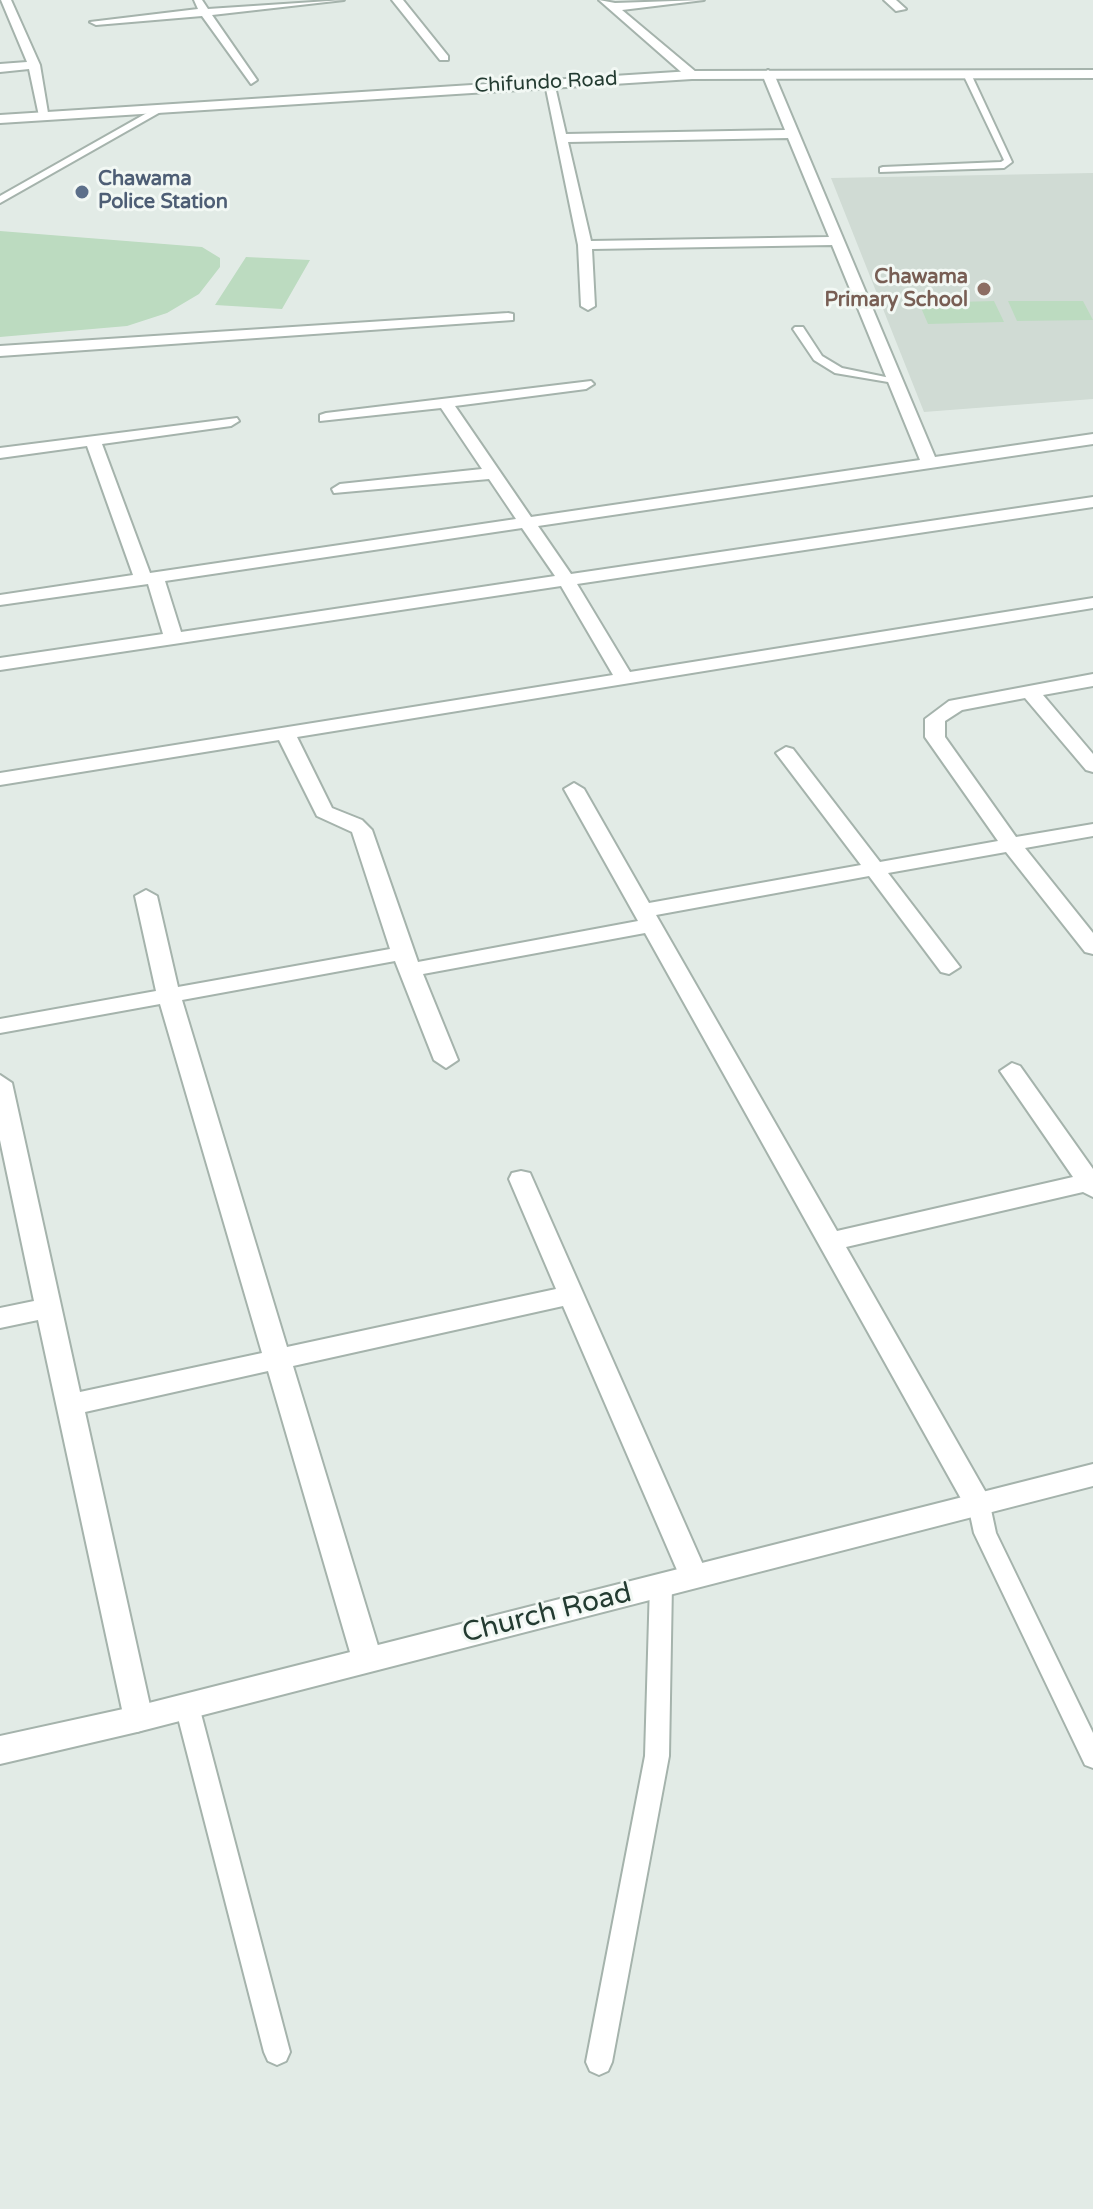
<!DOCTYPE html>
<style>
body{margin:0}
canvas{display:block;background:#e2ebe6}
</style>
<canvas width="1093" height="2209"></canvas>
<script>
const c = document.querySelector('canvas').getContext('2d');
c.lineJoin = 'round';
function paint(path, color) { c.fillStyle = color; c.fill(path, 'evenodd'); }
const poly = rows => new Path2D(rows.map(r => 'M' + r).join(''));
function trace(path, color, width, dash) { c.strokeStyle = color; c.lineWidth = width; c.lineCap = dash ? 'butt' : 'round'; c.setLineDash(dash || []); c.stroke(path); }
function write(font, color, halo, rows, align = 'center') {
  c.font = font + ' "Varela Round",sans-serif'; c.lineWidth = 6; c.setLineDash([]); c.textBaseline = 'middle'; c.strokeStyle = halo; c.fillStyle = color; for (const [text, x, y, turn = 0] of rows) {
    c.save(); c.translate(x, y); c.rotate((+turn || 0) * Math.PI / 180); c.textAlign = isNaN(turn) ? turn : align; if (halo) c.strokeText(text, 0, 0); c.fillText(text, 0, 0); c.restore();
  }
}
paint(poly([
 [1093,173,1093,399,924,412,831,178]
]), '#d0dbd4');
paint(poly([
 [0,231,202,247,220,258,220,267,199,294,167,313,127,326,0,337],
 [246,257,310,260,282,309,215,305],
 [994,301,1004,322,928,324,919,303],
 [1008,301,1083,301,1093,320,1017,321]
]), '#bcdbc0');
const service = poly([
 [967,71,971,74,1012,162,1004,168,880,172,880,168,883,167,1001,162,1004,160,963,74,967,71],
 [161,105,164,110,0,203,0,196,161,105],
 [795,327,803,327,822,356,842,368,900,380,894,383,835,373,814,360,793,329,795,327],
 [979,1497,987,1499,990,1505,996,1533,1093,1733,1093,1768,1085,1765,974,1533,968,1505,971,1499,979,1497],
 [661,1575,669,1578,672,1584,669,1756,612,2062,608,2071,599,2075,590,2071,586,2062,645,1756,650,1584,653,1578,661,1575],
 [187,1696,195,1699,199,1706,290,2052,286,2061,277,2065,268,2061,264,2052,175,1706,179,1699,187,1696]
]);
const minor = poly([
 [1,0,11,0,40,65,49,119,39,116,29,69,0,72,0,64,27,62,1,0],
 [194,0,202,0,208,9,344,0,212,15,257,80,251,84,202,16,96,25,90,22,198,9,194,0],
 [392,0,403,0,448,56,448,60,440,60,392,0],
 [599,0,615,3,704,0,622,10,696,72,696,78,688,78,599,0],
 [884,0,896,0,906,9,896,11,884,0],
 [768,70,774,74,935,457,1093,434,1093,444,538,526,571,574,1093,497,1093,507,577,584,630,672,1093,598,1093,608,297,737,332,808,362,820,372,830,418,962,638,921,564,789,574,783,584,789,649,903,861,865,776,753,786,747,793,749,880,862,998,841,925,737,925,719,949,701,1093,674,1093,686,1043,695,1093,754,1093,772,1086,770,1025,698,962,710,945,721,945,737,1016,837,1093,824,1093,836,1025,848,1093,933,1093,954,1085,952,1006,852,888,873,960,967,949,974,941,972,869,876,656,915,837,1231,1073,1177,1000,1071,1012,1063,1020,1066,1093,1169,1093,1197,1083,1192,846,1247,993,1505,989,1513,979,1516,969,1513,645,933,423,974,458,1060,446,1068,434,1060,395,961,182,1000,287,1347,556,1289,509,1179,512,1173,521,1171,530,1173,708,1576,703,1584,693,1588,683,1584,563,1306,293,1366,382,1659,378,1668,367,1672,356,1668,352,1659,268,1371,85,1412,153,1719,148,1728,137,1732,126,1728,38,1320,0,1328,0,1308,34,1301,0,1140,0,1075,12,1083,80,1392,262,1353,160,1004,0,1033,0,1019,156,991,135,896,146,890,157,896,178,987,390,949,352,832,317,816,279,740,0,785,0,773,613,675,561,586,0,670,0,658,163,634,148,584,0,605,0,595,133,575,87,446,0,458,0,448,237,418,239,421,231,426,102,444,150,573,516,519,489,479,334,493,332,489,340,484,482,469,441,408,320,421,320,415,326,413,591,381,594,384,586,389,455,406,531,517,920,460,832,245,592,249,595,306,588,310,581,306,578,245,544,79,554,82,566,134,785,130,762,74,768,70],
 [788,138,829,237,591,241,568,142,788,138],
 [522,528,555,576,181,632,165,581,522,528],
 [508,313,513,314,513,320,0,356,0,346,508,313]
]);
const tertiary = poly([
 [1093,70,1093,78,692,79,0,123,0,115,692,71,1093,70],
 [1093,1464,1093,1486,137,1732,0,1764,0,1736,137,1706,1093,1464]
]);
trace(service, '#a5b3ac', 4);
trace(minor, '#a5b3ac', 4);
trace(tertiary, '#a5b3ac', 4);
paint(service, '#fff');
paint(minor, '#fff');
paint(tertiary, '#fff');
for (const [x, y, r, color] of [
 [82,192,8,"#5c6f8a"],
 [984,289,8,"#8d6e63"]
]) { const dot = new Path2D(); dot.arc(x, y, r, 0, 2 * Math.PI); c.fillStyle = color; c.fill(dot); trace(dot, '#f2f8f4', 3); }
write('20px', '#233b31', '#f2f8f4', [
 ["Chifundo Road",546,83,-3]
]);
write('bold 20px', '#4e5e75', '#f2f8f4', [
 ["Chawama",98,180],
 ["Police Station",98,203]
], 'left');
write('bold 20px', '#785e54', '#f2f8f4', [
 ["Chawama",968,278],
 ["Primary School",968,301]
], 'right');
write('28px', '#233b31', '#f2f8f4', [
 ["Church Road",547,1614,-14]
]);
</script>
